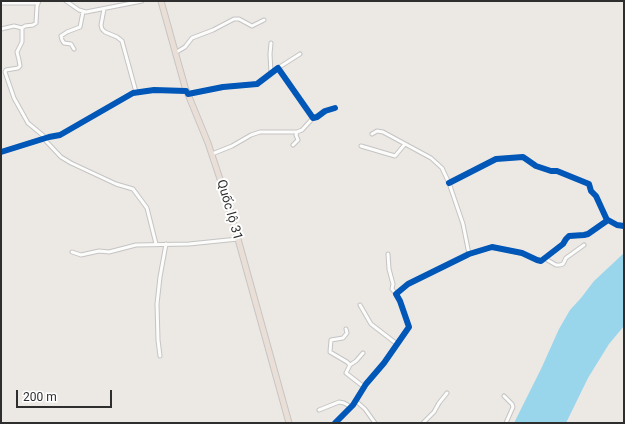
<!DOCTYPE html>
<meta charset="utf-8">
<style>
body{margin:0}
#map{position:relative;width:625px;height:424px;overflow:hidden;background:#ece8e4;font-family:Roboto,sans-serif}
canvas{display:block}
.frame{position:absolute;inset:0;border:2px solid #2e2e2e;pointer-events:none}
.scale{position:absolute;left:16px;top:390px;width:96px;height:18px;box-sizing:border-box;border:2px solid #2e2e2e;border-top:0;padding-left:5px;font-size:12px;line-height:14px;white-space:nowrap;color:#2e2e2e;-webkit-text-stroke:3px #fff;paint-order:stroke}
</style>
<div id="map">
<canvas width="625" height="424"></canvas>
<div class="frame"></div>
<div class="scale">200 m</div>
</div>
<script>
const c = document.querySelector('canvas').getContext('2d');
c.lineJoin = 'round';
function paint(path, color) { c.fillStyle = color; c.fill(path, 'evenodd'); }
const poly = rows => new Path2D(rows.map(r => 'M' + r).join(''));
function trace(path, color, width, dash) { c.strokeStyle = color; c.lineWidth = width; c.lineCap = dash ? 'butt' : 'round'; c.setLineDash(dash || []); c.stroke(path); }
function write(font, color, halo, rows, align = 'center') {
  c.font = font + ' Roboto,sans-serif'; c.lineWidth = 4; c.setLineDash([]); c.textBaseline = 'middle'; c.strokeStyle = halo; c.fillStyle = color; for (const [text, x, y, turn = 0] of rows) {
    c.save(); c.translate(x, y); c.rotate((+turn || 0) * Math.PI / 180); c.textAlign = isNaN(turn) ? turn : align; if (halo) c.strokeText(text, 0, 0); c.fillText(text, 0, 0); c.restore();
  }
}
paint(poly([
 [624,253,624,326,609,344,588,378,566,423,514,423,541,369,559,329,570,310,581,298,594,281]
]), '#99d6ec');
const street = poly([
 [39,1,37,6,36,23,33,25,25,26,22,28,22,42,17,52,19,60,20,66,18,68,6,70,5,72,14,98,28,123,46,138],
 [66,1,79,10,86,12,142,1],
 [1,3,37,3],
 [104,9,101,25,102,29,105,32,117,37,122,41,136,92],
 [1,29,14,26,22,28],
 [271,43,270,54,271,73],
 [74,49,71,44,64,43,62,40,61,36,67,32,80,27,83,12],
 [175,53,185,47,192,38,213,30,234,19,239,19,252,26,264,20],
 [278,68,300,54],
 [188,94,223,87,257,84,278,68,313,118,317,117,325,111,335,108],
 [372,134,377,131,383,132,431,158,442,168,449,183,463,224,469,254],
 [44,139,61,157,71,163,116,184,133,189,147,208,156,244],
 [293,145,298,140,296,135,297,132,302,130,313,118],
 [361,146,395,156,405,144],
 [1,152,49,137,60,135,133,93,154,90,186,91],
 [212,154,232,146,251,135,260,132,297,132],
 [449,183,496,159,523,157,536,166,551,171,557,171,589,184,591,191,596,196,607,220],
 [72,252,81,255,99,251,109,252,136,245,189,244,238,239],
 [388,254,389,269,393,284,392,289,396,294],
 [544,258,556,265,560,265,563,264,566,258,584,245],
 [360,305,371,324,397,344],
 [346,329,347,333,343,338,331,340,330,352,347,362,350,365],
 [363,353,356,361,350,365,346,373,364,387],
 [160,356,158,340,157,304,160,277,166,244],
 [504,396,512,404,513,407,506,423],
 [356,401,365,409,375,423],
 [319,410,339,402,344,403,351,407],
 [335,423,353,405,366,384,384,363,409,327,400,301,396,294,408,284,469,254,492,247,522,253,537,260,541,261,563,244,566,239,569,236,584,235,588,234,608,220,617,225,624,226],
 [423,423,434,412,439,403,447,393]
]);
const highway = poly([
 [161,1,185,87,208,143,228,203,289,423]
]);
trace(street, '#c5c4c5', 5);
trace(highway, '#c6c5c4', 7);
trace(street, '#fcfcfb', 3);
trace(highway, '#eadfd6', 5);
trace(poly([
 [188,94,223,87,257,84,278,68,313,118,317,117,325,111,335,108],
 [1,152,49,137,60,135,133,93,154,90,186,91],
 [449,183,496,159,523,157,536,166,551,171,557,171,589,184,591,191,596,196,607,220],
 [335,423,353,405,366,384,384,363,409,327,400,301,396,294,408,284,469,254,492,247,522,253,537,260,541,261,563,244,566,239,569,236,584,235,588,234,608,220,617,225,624,226]
]), '#0057b8', 6);
write('13px', '#2e2e2e', '#fff', [
 ["Quốc lộ 31",229,210,74]
]);
</script>
